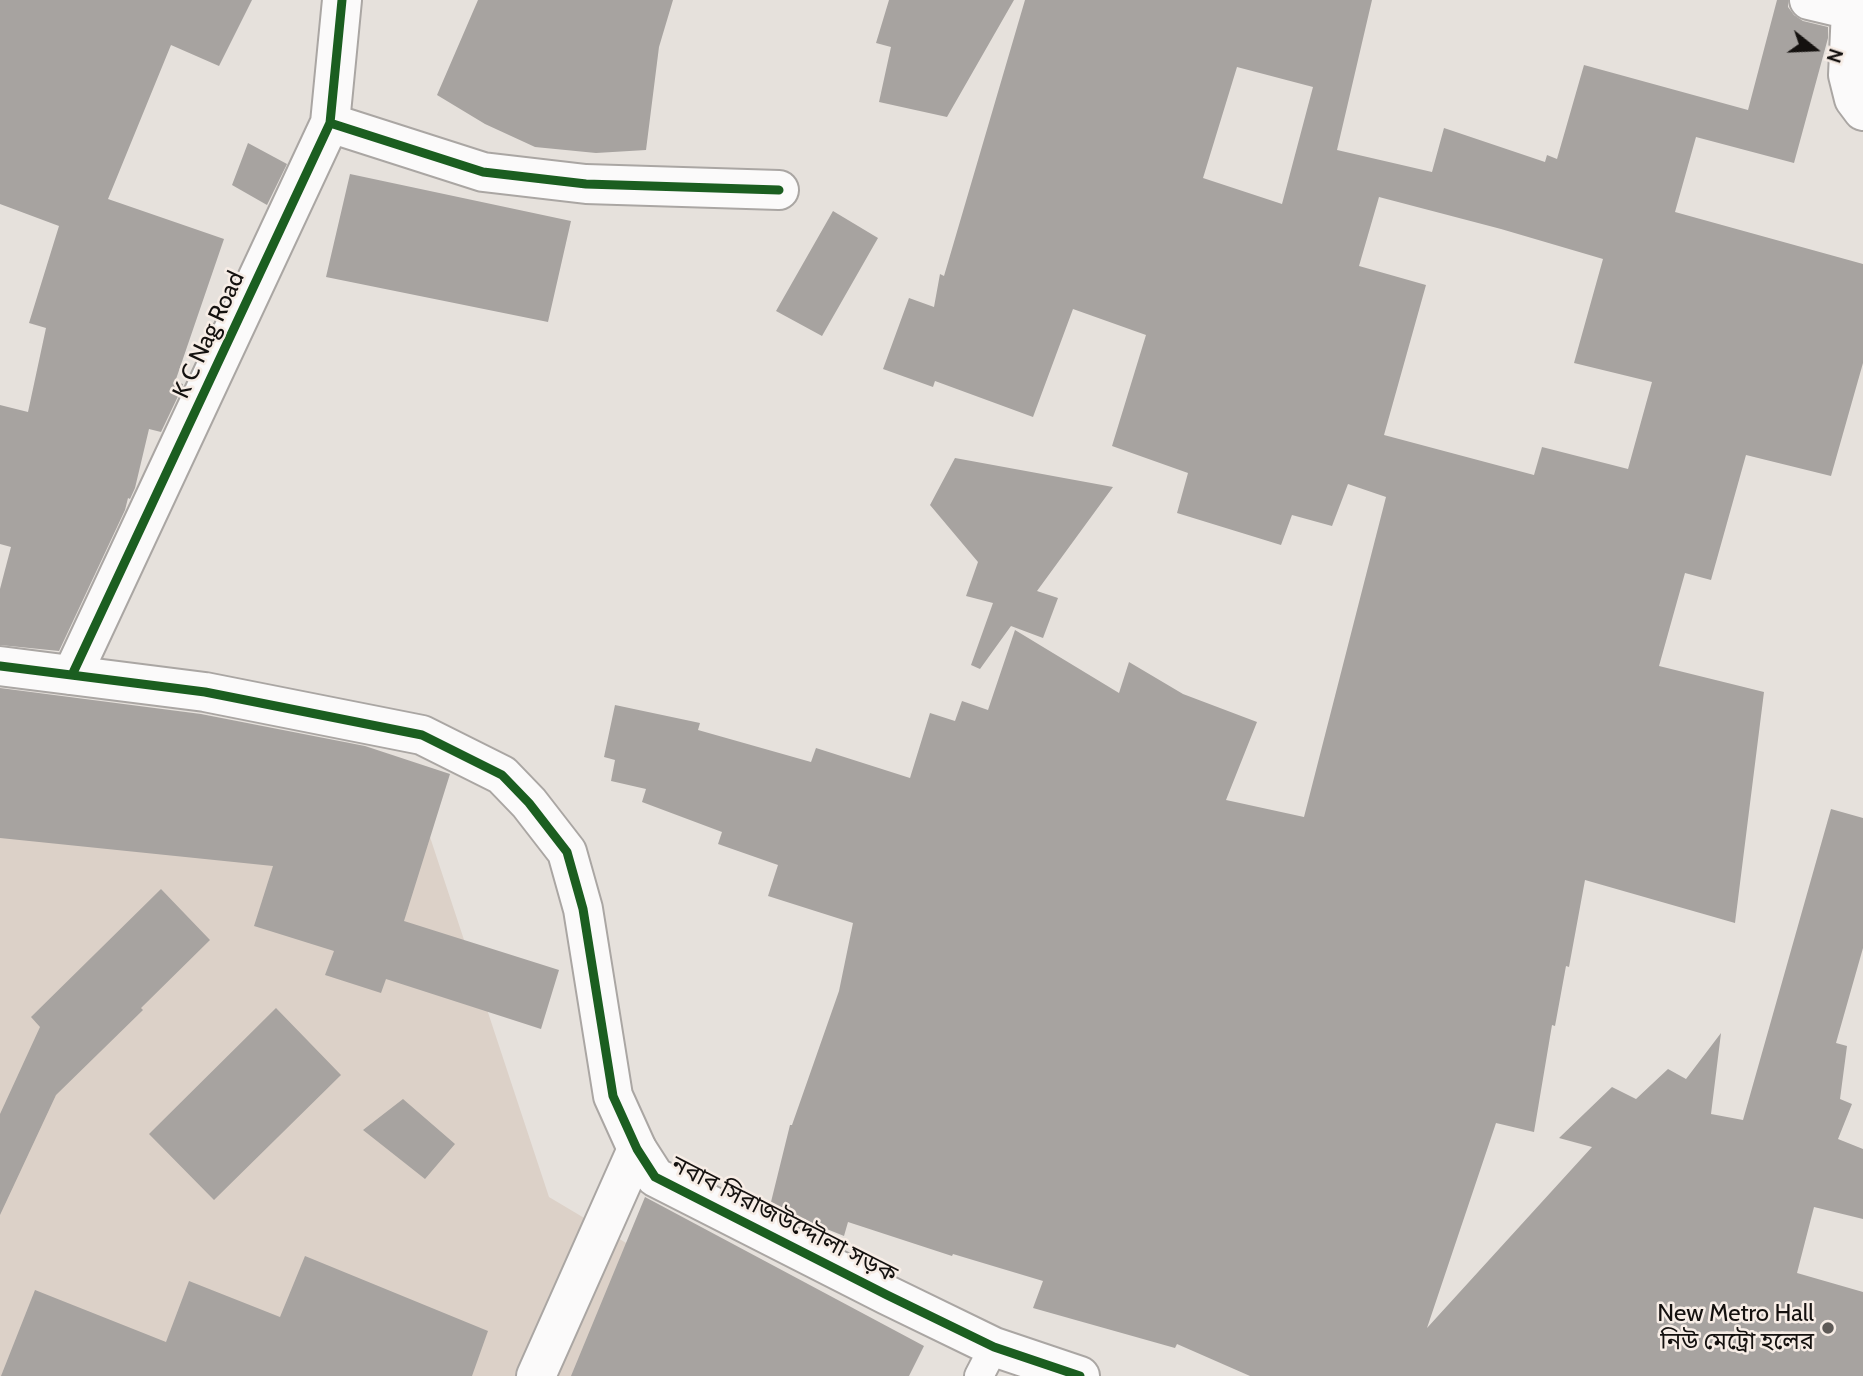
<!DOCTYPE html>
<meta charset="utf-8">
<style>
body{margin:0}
#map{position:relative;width:1863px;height:1376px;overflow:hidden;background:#e6e1dc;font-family:Cabin,sans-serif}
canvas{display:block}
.north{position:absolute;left:1779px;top:14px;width:70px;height:70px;-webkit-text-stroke:5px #f7ede6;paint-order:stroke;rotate:108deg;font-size:19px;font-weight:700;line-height:28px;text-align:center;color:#14110f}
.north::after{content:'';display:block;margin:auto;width:24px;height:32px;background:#14110f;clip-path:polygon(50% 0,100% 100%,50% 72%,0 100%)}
</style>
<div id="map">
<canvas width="1863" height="1376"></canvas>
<div class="north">N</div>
</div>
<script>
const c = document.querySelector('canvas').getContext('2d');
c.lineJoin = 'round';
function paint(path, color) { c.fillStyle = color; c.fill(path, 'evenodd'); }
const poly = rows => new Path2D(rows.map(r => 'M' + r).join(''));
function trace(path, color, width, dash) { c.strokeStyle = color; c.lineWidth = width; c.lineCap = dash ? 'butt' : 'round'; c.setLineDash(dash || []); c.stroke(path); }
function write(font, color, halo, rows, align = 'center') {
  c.font = font + ' Cabin,"Noto Sans Bengali",sans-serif'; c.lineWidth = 5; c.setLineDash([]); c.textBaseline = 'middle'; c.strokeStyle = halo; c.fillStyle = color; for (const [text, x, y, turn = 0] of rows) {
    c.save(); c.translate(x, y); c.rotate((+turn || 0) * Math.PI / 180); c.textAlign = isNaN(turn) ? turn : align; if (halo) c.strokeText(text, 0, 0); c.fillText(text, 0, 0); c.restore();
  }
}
paint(poly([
 [0,796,428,831,549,1197,809,1352,854,1376,0,1376]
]), '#dcd1c8');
paint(poly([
 [0,0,252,0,219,66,171,45,108,199,224,239,175,382,183,384,181,390,161,432,149,429,135,488,130,499,128,498,125,510,59,651,0,645,0,589,11,547,0,544,0,405,28,412,46,328,29,323,59,226,0,204],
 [478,0,673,0,659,47,646,150,596,153,535,147,485,124,437,95],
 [889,0,1014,0,947,117,879,102,891,47,876,43],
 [1025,0,1372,0,1337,150,1432,172,1444,128,1545,162,1547,155,1557,159,1584,65,1748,110,1777,0,1788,0,1788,7,1794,15,1803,21,1828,27,1828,38,1794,163,1696,137,1675,212,1863,264,1863,363,1831,476,1746,455,1711,580,1685,573,1659,666,1764,692,1735,923,1585,880,1569,967,1566,966,1555,1026,1552,1025,1534,1132,1496,1123,1427,1328,1592,1147,1559,1138,1612,1087,1636,1099,1668,1069,1686,1079,1721,1033,1711,1114,1743,1120,1831,809,1863,818,1863,948,1836,1043,1847,1046,1840,1099,1852,1104,1838,1139,1863,1149,1863,1219,1814,1207,1797,1273,1863,1292,1863,1376,1250,1376,1177,1344,1175,1348,1033,1308,1043,1281,953,1254,952,1256,848,1222,844,1236,770,1206,790,1125,792,1125,839,991,853,923,768,896,778,865,718,844,722,832,642,802,646,789,611,781,615,760,604,757,615,705,700,723,698,730,811,762,816,748,910,778,930,713,955,721,962,701,988,710,1015,630,1119,693,1129,662,1183,694,1257,722,1226,800,1304,817,1386,497,1348,484,1332,526,1292,515,1281,545,1177,513,1188,473,1112,446,1146,335,1073,309,1033,417,935,381,933,387,883,369,909,298,934,307,940,274,944,276],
 [1237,67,1313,87,1282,204,1203,178],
 [1379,197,1501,229,1603,259,1574,363,1652,382,1628,469,1542,447,1534,475,1384,435,1426,285,1359,266],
 [248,143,287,164,267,205,232,185],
 [350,174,571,221,548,322,326,277],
 [833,211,878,238,822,336,776,311],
 [955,458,1113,487,1037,591,1058,598,1043,638,1011,626,980,669,971,665,993,603,966,596,978,562,930,505],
 [0,688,201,714,365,746,450,774,404,921,559,970,541,1029,386,979,381,993,325,975,334,951,254,926,273,866,0,838],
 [161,889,210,940,141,1008,143,1010,56,1095,0,1215,0,1114,40,1027,31,1017],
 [276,1008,341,1075,214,1200,149,1134],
 [403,1099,455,1144,425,1179,363,1130],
 [645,1197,924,1346,909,1376,571,1376],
 [305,1256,488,1331,472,1376,1,1376,35,1290,166,1342,189,1281,280,1317]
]), '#a7a3a0');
const lane = poly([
 [979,1376,994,1347]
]);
const street = poly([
 [1809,0,1851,10],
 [1854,0,1851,10,1848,75,1854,99,1863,111],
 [330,123,483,172,586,184,779,190],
 [72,675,330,123,342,0],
 [536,1376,637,1149]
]);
const secondary = poly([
 [0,666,205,692,422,735,502,775,529,803,567,852,583,909,613,1096,637,1149,655,1177,887,1295,994,1347,1080,1376]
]);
trace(lane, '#aaa6a3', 32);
trace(street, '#aaa6a3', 42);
trace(secondary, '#aaa6a3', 42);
trace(lane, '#fbfafa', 28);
trace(street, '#fbfafa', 38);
trace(secondary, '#fbfafa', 38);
trace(poly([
 [330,123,483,172,586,184,779,190],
 [0,666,205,692,422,735,502,775,529,803,567,852,583,909,613,1096,637,1149,655,1177,887,1295,994,1347,1080,1376],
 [72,675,330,123,342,0]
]), '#1b5e20', 9);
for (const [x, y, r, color] of [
 [1828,1328,7,"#5e5a57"]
]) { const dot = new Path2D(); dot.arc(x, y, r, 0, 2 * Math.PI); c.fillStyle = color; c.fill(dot); trace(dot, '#f7ede6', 2.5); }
write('24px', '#14110f', '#f7ede6', [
 ["K C Nag Road",209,335,-65],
 ["নবাব সিরাজউদ্দৌলা সড়ক",784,1220,27]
]);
write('24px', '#14110f', '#f7ede6', [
 ["New Metro Hall",1814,1314],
 ["নিউ মেট্রো হলের",1814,1342]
], 'right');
</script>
